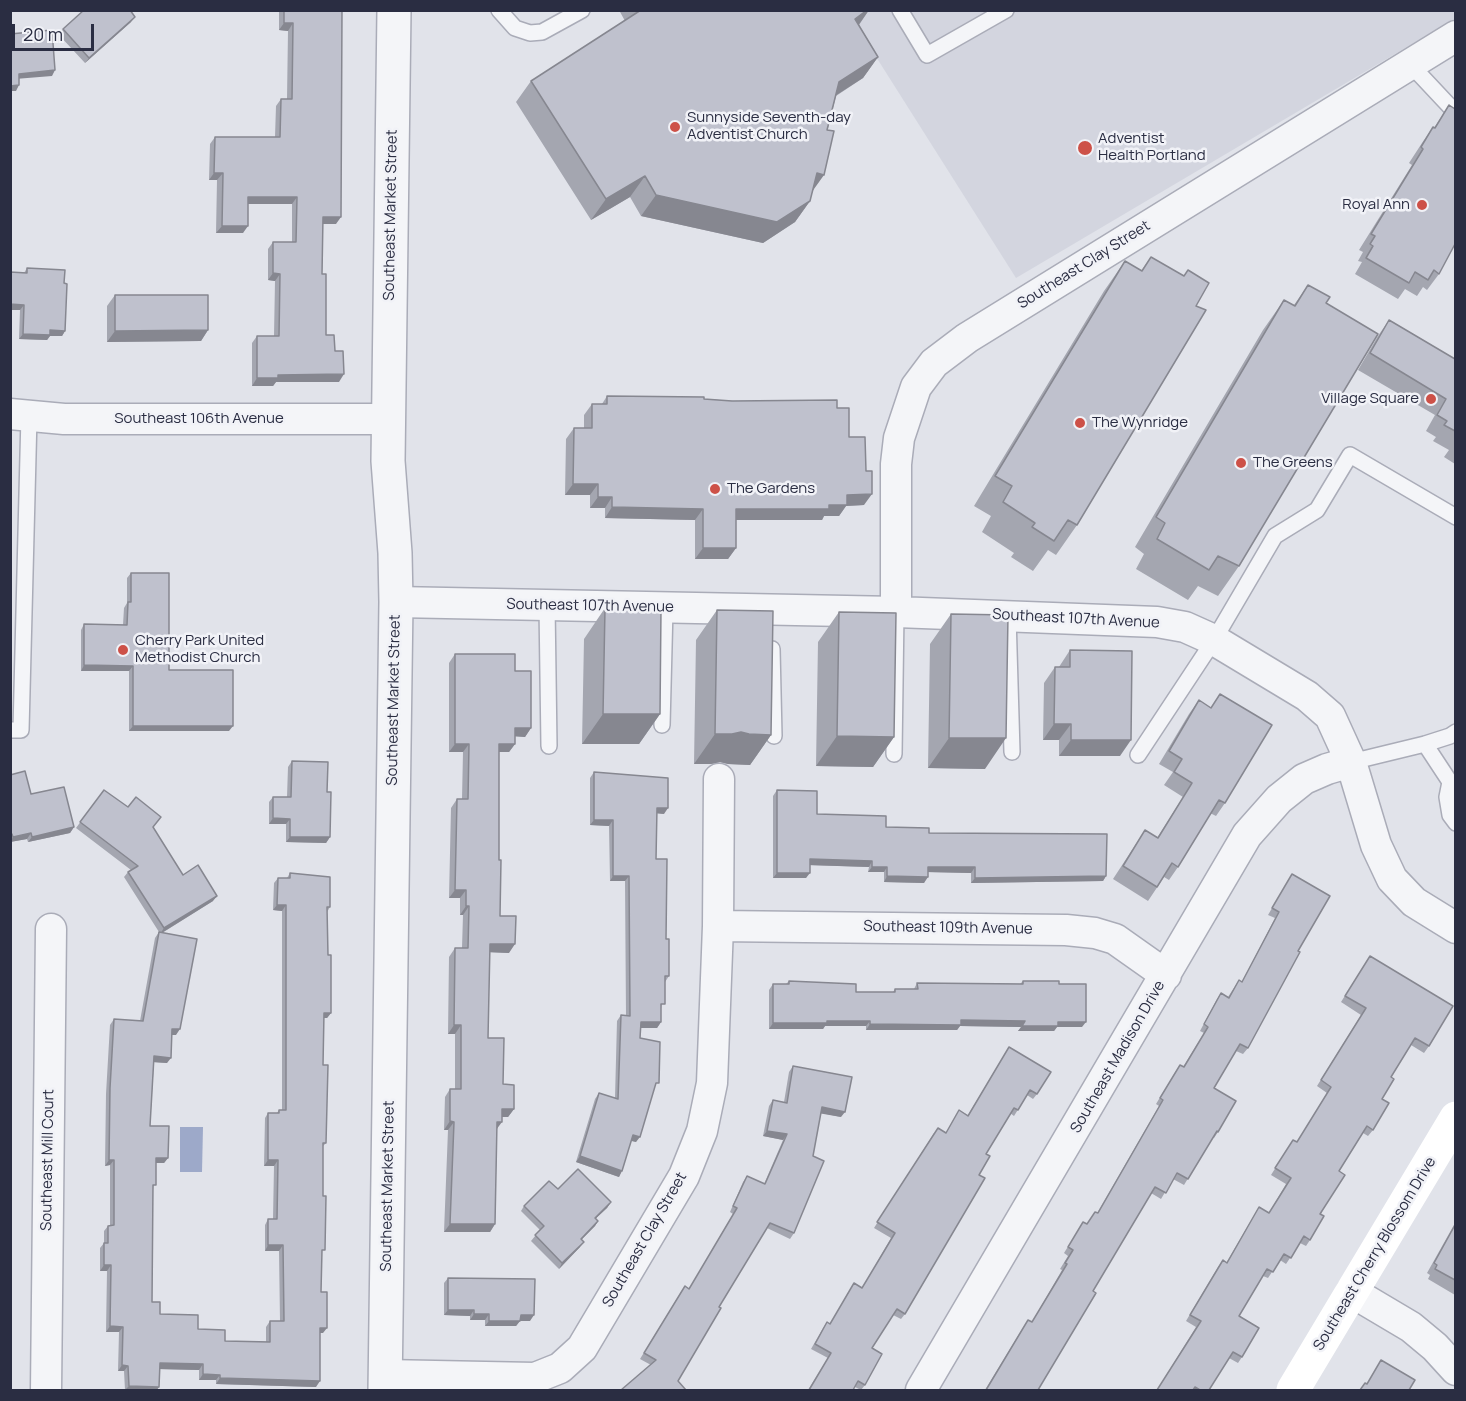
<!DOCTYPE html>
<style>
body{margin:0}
#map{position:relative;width:1466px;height:1401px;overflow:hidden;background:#e1e3ea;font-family:Manrope,sans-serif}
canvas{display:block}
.frame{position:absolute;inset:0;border:12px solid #2a2d42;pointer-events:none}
.scale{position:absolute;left:12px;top:24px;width:82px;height:27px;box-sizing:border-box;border:3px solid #2a2d42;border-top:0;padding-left:8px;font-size:18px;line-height:21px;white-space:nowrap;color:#2a2d42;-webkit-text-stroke:4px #f1f2f7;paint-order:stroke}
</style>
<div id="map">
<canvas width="1466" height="1401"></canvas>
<div class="frame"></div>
<div class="scale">20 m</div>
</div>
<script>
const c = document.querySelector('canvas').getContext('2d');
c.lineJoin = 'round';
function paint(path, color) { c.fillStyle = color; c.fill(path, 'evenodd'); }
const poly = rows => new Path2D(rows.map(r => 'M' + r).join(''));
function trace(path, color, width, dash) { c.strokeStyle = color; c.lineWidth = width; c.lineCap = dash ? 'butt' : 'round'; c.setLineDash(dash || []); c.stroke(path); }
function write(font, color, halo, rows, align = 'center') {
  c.font = font + ' Manrope,sans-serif'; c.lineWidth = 5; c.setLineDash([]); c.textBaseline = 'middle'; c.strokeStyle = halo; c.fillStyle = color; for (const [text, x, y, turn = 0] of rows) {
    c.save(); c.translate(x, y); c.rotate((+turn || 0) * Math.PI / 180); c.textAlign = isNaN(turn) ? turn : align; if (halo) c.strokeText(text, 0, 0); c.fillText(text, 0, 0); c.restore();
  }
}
paint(poly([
 [1455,10,1456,18,1016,278,847,11]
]), '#d3d5df');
paint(poly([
 [180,1127,203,1127,202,1172,180,1172]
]), '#9da9c9');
const service = poly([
 [499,10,515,28,530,33,542,32,582,10],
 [900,10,927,55,1006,10],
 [1410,64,1456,113],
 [547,605,549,746],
 [1008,616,1012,752],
 [772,649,774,736],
 [662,725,665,608],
 [10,730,21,730,29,416],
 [1425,744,1450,782,1447,797,1450,815,1456,823],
 [894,754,896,612],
 [1138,755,1214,640,1275,536,1317,510,1350,455,1456,517],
 [1351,762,1425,744,1450,736,1456,732]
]);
const minor = poly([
 [10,414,64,419,389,419],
 [396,602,896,612,1157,622,1185,627,1214,640,1307,696,1330,716,1351,762,1376,845,1392,879,1414,902,1456,928],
 [896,612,896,464,899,438,916,387,934,363,967,338,1456,36],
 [718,926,1066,930,1095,933,1115,939,1166,975],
 [1352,1292,1411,1327,1435,1347,1456,1370],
 [385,1375,535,1378,560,1368,582,1348,684,1176,702,1131,712,1083,718,926,719,779],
 [46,1390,51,929],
 [921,1390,1247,835,1279,799,1304,779,1327,769,1351,762]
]);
const tertiary = poly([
 [385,1390,396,602,395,553,388,461,394,10]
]);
trace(service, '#aaacb8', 18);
trace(minor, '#aaacb8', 33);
trace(tertiary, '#aaacb8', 36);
trace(service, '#f4f5f8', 15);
trace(minor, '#f4f5f8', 30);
trace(tertiary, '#f4f5f8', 33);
trace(poly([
 [1293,1390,1456,1118]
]), '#fff', 33);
paint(poly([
 [279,10,342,10,336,224,323,224,322,274,326,335,335,351,339,382,276,382,273,386,252,386,252,343,257,336,274,336,275,281,268,280,268,249,273,242,292,242,292,204,248,204,243,233,216,233,217,180,209,180,210,144,215,137,275,137,276,106,281,99,287,99,288,31,279,30],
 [619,10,869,10,859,25,878,57,863,78,836,96,810,201,795,222,763,243,641,216,630,197,591,220,516,102,531,81,625,21],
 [131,22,85,63,59,35,63,29],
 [1449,105,1439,274,1427,290,1423,287,1417,296,1405,289,1398,299,1355,274,1362,262,1358,261,1363,252,1359,250,1412,165,1409,163,1422,143,1433,127,1434,128],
 [1151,257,1077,525,1056,555,1048,550,1033,571,1011,557,1014,553,982,532,991,516,974,506,1104,291,1125,261,1141,271],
 [27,268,64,283,65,331,62,336,50,336,47,340,19,339,20,310,10,310,10,272,24,273],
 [1308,285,1326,303,1239,566,1218,596,1198,586,1188,600,1136,569,1144,554,1135,547,1263,330,1284,300,1294,305],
 [115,295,208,330,201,341,107,342,107,306],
 [1389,320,1455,359,1455,464,1444,457,1449,450,1433,441,1436,437,1426,431,1435,415,1358,370,1378,336],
 [607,396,704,399,837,408,849,437,864,505,846,506,839,516,824,516,822,520,736,520,736,548,728,559,695,559,695,520,605,518,605,508,590,508,590,495,565,495,566,439,574,428,584,428,584,415,592,404,602,404],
 [131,573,169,670,229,731,129,731,129,671,81,671,81,630,84,624,123,625,124,608,127,603,127,578],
 [605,608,660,714,639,744,582,744,584,639],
 [717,610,771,735,750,765,728,764,720,762,711,764,694,764,696,640],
 [839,612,894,737,873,767,816,766,818,642],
 [951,614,985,769,928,768,930,644],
 [1070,650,1120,756,1059,756,1059,740,1043,740,1044,683,1055,667,1059,667],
 [455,654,515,671,531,728,525,737,515,736,515,744,509,752,499,752,499,860,500,916,509,953,489,952,488,1038,503,1084,514,1109,508,1117,502,1117,497,1129,495,1224,490,1232,444,1232,448,1130,444,1130,445,1097,450,1089,455,1089,455,1034,448,1034,449,957,455,948,462,948,463,915,460,915,460,898,449,898,451,808,457,799,462,799,463,752,449,752,449,663],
 [1220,694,1225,803,1216,816,1210,813,1178,867,1169,880,1164,877,1148,901,1113,879,1145,830,1157,838,1183,797,1164,785,1173,772,1159,764,1189,714,1199,700,1211,708],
 [292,761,327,792,330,837,326,843,286,842,286,824,269,824,269,802,273,797,287,797,288,767],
 [594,772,664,814,657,813,656,859,666,939,669,976,665,982,661,1009,661,1022,657,1028,641,1028,640,1038,655,1089,654,1089,636,1142,631,1141,619,1177,576,1162,595,1099,599,1093,615,1098,617,1021,621,1015,626,1016,625,881,610,881,609,826,590,825,590,778],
 [10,775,31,794,74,827,70,833,28,842,27,839,10,842],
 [104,790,153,828,183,875,213,901,162,933,176,1035,172,1035,167,1063,154,1062,150,1126,168,1158,164,1163,156,1163,153,1190,152,1302,160,1314,198,1329,225,1341,266,1342,266,1327,270,1321,280,1321,279,1251,265,1251,265,1225,268,1219,273,1219,274,1166,264,1166,265,1118,268,1113,277,1113,279,1110,282,1110,282,911,273,910,274,883,278,878,287,878,290,873,330,907,327,912,328,955,331,1013,327,1018,324,1018,323,1065,326,1143,323,1146,321,1292,323,1333,320,1333,316,1387,216,1384,216,1380,199,1380,199,1370,160,1369,157,1390,125,1390,124,1371,118,1371,119,1332,106,1332,107,1271,100,1271,100,1248,104,1243,104,1231,108,1226,110,1226,110,1165,105,1166,106,1094,110,1025,114,1019,140,1021,155,938,159,932,124,877,128,872,131,870,76,828],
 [777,790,817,814,886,827,929,833,1106,876,1103,881,971,883,971,873,928,872,924,883,884,882,884,872,868,872,869,867,810,865,806,878,773,878,773,796],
 [1292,874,1298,951,1248,1048,1243,1054,1236,1051,1214,1088,1218,1132,1214,1138,1213,1137,1184,1185,1173,1179,1161,1199,1151,1193,1093,1291,1038,1390,985,1390,1024,1326,1028,1320,1032,1322,1062,1270,1060,1269,1068,1256,1064,1253,1079,1229,1087,1224,1097,1213,1159,1106,1156,1104,1176,1071,1180,1065,1183,1067,1204,1033,1200,1031,1217,999,1221,993,1228,997,1239,980,1242,982,1275,918,1268,915],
 [1370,956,1429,1046,1424,1053,1411,1045,1391,1077,1382,1099,1373,1130,1368,1136,1363,1133,1339,1171,1310,1240,1306,1246,1300,1243,1286,1264,1280,1260,1268,1278,1263,1276,1239,1316,1242,1357,1238,1363,1229,1358,1209,1390,1157,1390,1196,1327,1186,1321,1218,1267,1223,1260,1226,1263,1259,1207,1269,1213,1286,1184,1271,1175,1293,1140,1297,1142,1327,1093,1317,1086,1361,1015,1341,1002],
 [789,981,856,992,893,992,895,989,914,989,917,983,1020,984,1023,981,1059,984,1082,1027,1057,1027,1054,1031,1018,1031,1021,1027,960,1026,957,1030,866,1030,866,1026,825,1026,823,1029,769,1029,769,990,773,984,786,984],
 [1009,1047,1037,1094,1033,1099,1027,1095,1014,1116,1010,1113,986,1154,979,1175,905,1314,901,1319,893,1315,872,1348,865,1385,861,1390,855,1387,853,1390,808,1390,828,1358,811,1349,823,1328,827,1322,830,1324,854,1283,862,1288,891,1238,874,1228,934,1133,946,1133,959,1110,968,1115],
 [793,1066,841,1117,821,1113,794,1233,790,1239,767,1228,719,1307,651,1365,640,1359,681,1292,685,1286,689,1289,733,1214,730,1212,743,1182,747,1176,764,1184,783,1140,763,1136,769,1106,773,1100,784,1102,789,1072],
 [558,1189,611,1202,607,1208,596,1218,598,1221,595,1226,581,1240,580,1247,559,1269,531,1241,540,1230,521,1211,524,1206],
 [1455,1223,1455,1295,1428,1279,1430,1275,1427,1273],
 [448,1278,530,1321,520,1321,516,1326,485,1326,485,1320,470,1320,470,1316,444,1315,444,1283]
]), '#a4a6b0');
paint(poly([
 [867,10,869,10,855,30,855,19],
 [135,17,131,22,85,63,89,58],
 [284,23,293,23,288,31,279,30],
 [878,57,863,78,824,103,839,82],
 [55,70,52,76,15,79,19,74],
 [19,85,16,91,10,91,10,86],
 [214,173,223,173,217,180,209,180],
 [817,173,824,175,809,196],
 [645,176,630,197,591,220,606,199],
 [656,195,810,201,795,222,763,243,641,216],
 [248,197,297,197,292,204,243,204],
 [323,217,341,217,336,224,318,224],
 [222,226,248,226,243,233,216,233],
 [273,273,280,274,275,281,268,280],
 [10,304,24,305,20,310,10,310],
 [50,330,65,331,62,336,50,336,47,340,19,339,23,334],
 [208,330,201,341,107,342,115,331],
 [344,374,339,382,276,382,273,386,252,386,257,378,278,375],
 [573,484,598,484,590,495,565,495],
 [872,494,864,505,846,506,839,516,824,516,822,520,728,520,736,509,829,505,847,495],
 [598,497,612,497,605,508,590,508],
 [612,507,703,509,695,520,605,518],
 [703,548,736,548,728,559,695,559],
 [84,665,133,666,129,671,81,671],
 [603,714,660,714,639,744,582,744],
 [1054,724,1071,724,1059,740,1043,740],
 [133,726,233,726,229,731,129,731],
 [515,728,531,728,525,737,509,736],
 [741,732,771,735,750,765,728,764,720,762,711,764,694,764,715,734],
 [837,736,894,737,873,767,816,766],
 [949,738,1006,738,985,769,928,768],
 [1071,740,1131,740,1120,756,1059,756],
 [455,744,469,744,463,752,449,752],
 [499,744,515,744,509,752,493,752],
 [657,808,668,808,664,814,653,813],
 [273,818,290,819,286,824,269,824],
 [594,820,613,820,609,826,590,825],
 [74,827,70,833,28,842,32,837],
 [31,833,27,839,10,842,13,837],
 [290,837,330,837,326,843,286,842],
 [810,859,872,861,869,867,806,865],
 [872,867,887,867,884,872,868,872],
 [928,867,975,867,971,873,925,872],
 [777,873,810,873,806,878,773,878],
 [613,876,629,876,625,881,610,881],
 [887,876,928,877,924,883,884,882],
 [1106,876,1103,881,971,883,975,878],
 [455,890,466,890,460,898,449,898],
 [217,896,213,901,160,934,164,928],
 [277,905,286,905,282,911,273,910],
 [466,906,469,906,463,915,460,915],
 [490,944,515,944,509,953,484,952],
 [324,1013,331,1013,327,1018,320,1018],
 [961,1020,1025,1021,1021,1027,960,1026,957,1030,866,1030,870,1024],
 [827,1021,870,1021,866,1026,825,1026,823,1029,769,1029,773,1023],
 [641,1022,661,1022,657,1028,638,1028],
 [1058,1022,1086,1022,1082,1027,1057,1027,1054,1031,1018,1031,1022,1026],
 [454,1025,461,1025,455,1034,448,1034],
 [172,1029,180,1029,176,1035,168,1035],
 [154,1056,171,1058,167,1063,151,1062],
 [822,1107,845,1112,841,1117,818,1113],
 [502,1109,514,1109,508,1117,496,1117],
 [450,1121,454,1122,448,1130,444,1130],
 [497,1122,502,1122,496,1130],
 [767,1131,787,1134,783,1140,763,1136],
 [633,1135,640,1137,636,1142,629,1140],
 [580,1156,622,1171,619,1177,576,1162],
 [156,1158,168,1158,164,1163,152,1163],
 [109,1160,114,1160,110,1165,105,1166],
 [268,1160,278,1160,274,1166,264,1166],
 [611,1202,607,1208,591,1223,595,1218],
 [598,1221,595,1226,577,1244,581,1239],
 [450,1224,495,1224,490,1232,444,1232],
 [584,1242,580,1247,559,1269,562,1263],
 [268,1245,283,1245,279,1251,265,1251],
 [104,1265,111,1265,107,1271,100,1271],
 [448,1310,474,1310,470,1316,444,1315],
 [474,1314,489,1314,485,1320,470,1320],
 [521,1315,534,1315,530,1321,517,1321],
 [489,1321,520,1321,516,1326,485,1326],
 [110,1326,123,1327,119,1332,106,1332],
 [320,1328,327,1328,323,1333,316,1333],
 [160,1363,203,1364,199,1370,156,1369],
 [122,1365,128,1366,124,1371,118,1371],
 [203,1374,220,1375,216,1380,199,1380],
 [220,1378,320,1381,316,1387,216,1384],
 [129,1386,159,1387,157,1390,125,1390]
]), '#868790');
const building = poly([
 [84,10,130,10,135,17,89,58,63,29,84,10],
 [284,10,342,10,341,217,323,217,322,274,326,274,326,335,334,335,335,351,343,351,344,374,278,375,278,378,257,378,257,336,279,336,280,274,273,273,273,242,296,242,297,197,248,197,248,226,222,226,223,173,214,173,215,137,280,137,281,99,292,99,293,23,284,23,284,10],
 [641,10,867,10,855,19,878,57,839,82,827,130,834,131,824,175,817,173,810,201,777,222,656,195,645,176,606,199,531,81,641,10],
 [52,30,55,70,19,74,19,85,10,86,10,34,52,30],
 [1449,105,1455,109,1455,244,1439,274,1434,270,1428,280,1415,272,1409,283,1366,258,1373,246,1370,244,1375,236,1371,234,1423,149,1421,147,1433,127,1435,128,1449,105],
 [1151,257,1184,276,1188,270,1209,283,1196,306,1206,310,1077,525,1068,520,1054,541,1032,527,1035,523,1003,502,1012,486,995,476,1125,261,1142,271,1151,257],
 [27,268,65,270,64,283,67,284,65,331,50,330,50,335,23,334,24,305,10,304,10,272,27,273,27,268],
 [1308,285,1330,297,1326,303,1378,334,1239,566,1218,556,1209,570,1157,539,1165,523,1156,517,1284,300,1295,306,1308,285],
 [115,295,208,295,208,330,115,331,115,295],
 [1389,320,1455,359,1455,431,1444,425,1447,421,1437,415,1446,399,1370,353,1389,320],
 [607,396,704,397,704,399,732,401,837,400,837,408,849,408,849,437,865,437,866,471,872,471,872,494,847,495,847,505,829,505,829,509,736,509,736,548,703,548,703,509,612,507,612,497,598,497,598,484,573,484,574,428,592,428,592,404,607,404,607,396],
 [131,573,169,573,169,670,233,670,233,726,133,726,133,666,84,665,84,624,127,625,128,602,131,602,131,573],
 [605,608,661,609,660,714,603,714,605,608],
 [717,610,773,611,771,735,749,734,741,732,732,734,715,734,717,610],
 [839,612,896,613,894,737,837,736,839,612],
 [951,614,1008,615,1006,738,949,738,951,614],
 [1070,650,1132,651,1131,740,1071,740,1071,724,1054,724,1055,667,1070,667,1070,650],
 [455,654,515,654,515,671,531,671,531,728,515,728,515,744,499,744,499,860,501,860,500,916,516,916,515,944,490,944,488,1038,504,1038,503,1084,514,1085,514,1109,502,1109,502,1122,497,1122,495,1224,450,1224,454,1122,450,1121,450,1089,461,1089,461,1025,454,1025,455,948,468,948,469,906,466,906,466,890,455,890,457,799,468,799,469,744,455,744,455,654],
 [1220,694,1272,725,1225,803,1219,800,1178,867,1172,863,1157,887,1123,866,1145,830,1158,838,1192,783,1174,772,1182,759,1169,751,1199,700,1211,708,1220,694],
 [292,761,328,762,327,792,331,792,330,837,290,837,290,819,273,818,273,797,291,797,292,761],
 [25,771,31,794,64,787,74,827,32,837,31,833,13,837,12,834,10,834,10,775,25,771],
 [594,772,668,778,668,808,657,808,656,859,667,859,666,939,669,939,669,976,665,976,665,1004,661,1004,661,1022,641,1022,640,1038,660,1042,659,1083,656,1083,640,1137,633,1135,622,1171,580,1156,599,1093,618,1099,621,1015,630,1016,629,876,613,876,613,820,594,820,594,772],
 [104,790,128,807,136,797,161,817,153,827,183,875,198,865,217,896,164,928,128,872,138,866,80,822,104,790],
 [777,790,817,791,817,814,886,816,886,827,929,828,929,833,1107,834,1106,876,975,878,975,867,928,867,928,877,887,876,887,867,872,867,872,861,810,859,810,873,777,873,777,790],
 [290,873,330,877,330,907,327,907,328,955,331,955,331,1013,324,1013,323,1065,328,1065,326,1143,323,1143,323,1196,326,1196,325,1250,322,1250,321,1292,327,1292,327,1328,320,1328,320,1381,220,1378,220,1375,203,1374,203,1364,160,1363,159,1387,129,1386,128,1366,122,1365,123,1327,110,1326,111,1265,104,1265,104,1243,108,1243,108,1226,114,1225,114,1160,109,1160,110,1088,114,1019,143,1021,159,932,197,939,180,1029,172,1029,171,1058,154,1056,150,1126,169,1126,168,1158,156,1158,156,1185,153,1185,152,1302,160,1302,160,1314,198,1315,198,1329,225,1330,225,1341,270,1342,270,1321,284,1321,283,1245,268,1245,268,1219,277,1219,278,1160,268,1160,268,1113,279,1113,279,1110,286,1110,286,905,277,905,278,878,290,878,290,873],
 [1292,874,1330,896,1298,951,1300,952,1248,1048,1240,1044,1214,1088,1236,1101,1218,1132,1217,1131,1188,1179,1177,1173,1166,1193,1155,1187,1093,1291,1096,1293,1038,1390,986,1390,1028,1320,1032,1322,1067,1264,1065,1263,1073,1250,1068,1247,1083,1222,1087,1224,1095,1212,1098,1213,1163,1100,1160,1098,1180,1065,1184,1067,1208,1027,1204,1024,1221,993,1229,998,1239,980,1242,982,1279,912,1272,908,1292,874],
 [1370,956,1453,1006,1429,1046,1415,1038,1391,1077,1394,1079,1382,1099,1389,1103,1373,1130,1367,1126,1339,1171,1345,1175,1320,1214,1324,1216,1310,1240,1304,1236,1291,1258,1284,1254,1273,1272,1267,1269,1239,1316,1259,1328,1242,1357,1233,1352,1209,1390,1200,1390,1195,1387,1193,1390,1157,1390,1201,1321,1190,1315,1223,1260,1227,1263,1259,1207,1269,1213,1291,1178,1275,1168,1293,1140,1297,1142,1331,1087,1321,1080,1366,1008,1345,996,1370,956],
 [789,981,856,984,856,992,895,992,895,989,918,989,917,983,1023,984,1023,981,1059,981,1059,984,1086,984,1086,1022,1058,1022,1058,1026,1022,1026,1025,1021,961,1020,961,1025,870,1024,870,1021,827,1021,827,1023,773,1023,773,984,789,984,789,981],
 [1009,1047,1051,1072,1037,1094,1030,1090,1018,1110,1014,1108,986,1154,990,1156,979,1175,985,1178,905,1314,897,1309,872,1348,882,1354,865,1385,858,1381,853,1390,809,1390,831,1353,815,1344,827,1322,830,1324,854,1283,862,1288,895,1233,877,1222,938,1128,946,1133,959,1110,968,1116,1009,1047],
 [793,1066,852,1077,845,1112,822,1107,813,1156,824,1161,794,1233,770,1223,719,1307,721,1308,678,1381,686,1390,621,1390,656,1360,644,1353,685,1286,689,1289,737,1208,733,1206,747,1176,765,1184,787,1134,767,1131,773,1100,787,1103,793,1066],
 [578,1169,611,1202,595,1218,598,1221,581,1239,584,1242,562,1263,535,1235,544,1226,524,1206,549,1181,558,1189,578,1169],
 [1455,1225,1455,1280,1435,1269,1437,1265,1434,1263,1455,1225],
 [448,1278,535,1279,534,1315,521,1315,520,1321,489,1321,489,1314,474,1314,474,1310,448,1310,448,1278],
 [1381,1360,1415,1380,1409,1390,1360,1390,1365,1383,1367,1384,1381,1360]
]);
paint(building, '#bfc1cd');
trace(building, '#868790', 1.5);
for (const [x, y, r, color] of [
 [675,127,6,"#cd5148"],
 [1085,148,8,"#cd5148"],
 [1422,205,6,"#cd5148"],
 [1431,399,6,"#cd5148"],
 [1080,423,6,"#cd5148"],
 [1241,463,6,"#cd5148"],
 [715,489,6,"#cd5148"],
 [123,650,6,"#cd5148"]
]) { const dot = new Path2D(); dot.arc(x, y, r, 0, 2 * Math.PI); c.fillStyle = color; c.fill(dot); trace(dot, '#f1f2f7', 2); }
write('15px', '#2a2d42', '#f1f2f7', [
 ["Sunnyside Seventh-day",687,118],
 ["Adventist Church",687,135],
 ["Adventist",1098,139],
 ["Health Portland",1098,156],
 ["Royal Ann",1410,205,"right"],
 ["Village Square",1419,399,"right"],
 ["The Wynridge",1092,423],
 ["The Greens",1253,463],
 ["The Gardens",727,489],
 ["Cherry Park United",135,641],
 ["Methodist Church",135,658]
], 'left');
write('15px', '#2a2d42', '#f1f2f7', [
 ["Southeast Market Street",391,215,-89],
 ["Southeast Clay Street",1084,265,-32],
 ["Southeast 106th Avenue",199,419],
 ["Southeast 107th Avenue",590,606,1],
 ["Southeast 107th Avenue",1076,619,3],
 ["Southeast Market Street",394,700,-89],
 ["Southeast 109th Avenue",948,928,1],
 ["Southeast Madison Drive",1118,1057,-60],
 ["Southeast Mill Court",48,1160,-89],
 ["Southeast Market Street",388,1186,-89],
 ["Southeast Clay Street",645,1240,-60],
 ["Southeast Cherry Blossom Drive",1375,1254,-59]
]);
</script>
